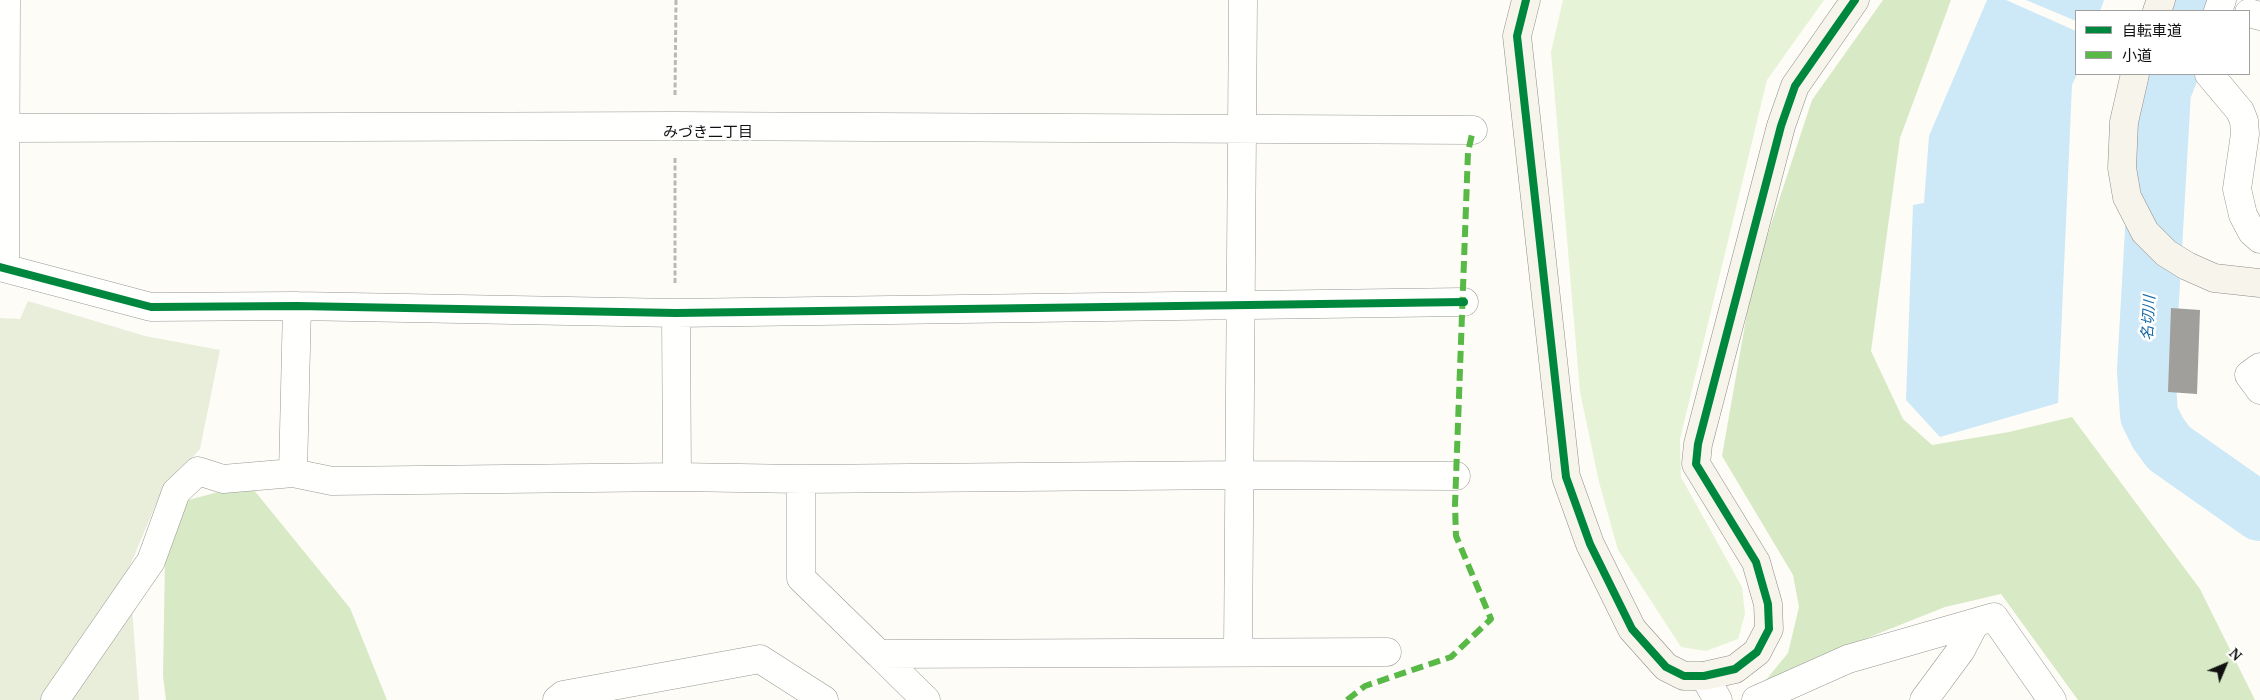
<!DOCTYPE html>
<meta charset="utf-8">
<style>
body{margin:0}
#map{position:relative;width:2260px;height:700px;overflow:hidden;background:#fdfcf7;font-family:"Noto Serif","Noto Sans JP",serif}
canvas{display:block}
.legend{position:absolute;left:2075px;top:10px;width:175px;height:65px;box-sizing:border-box;background:#fff;border:1px solid #a0a0a0;margin:0;padding:6px 9px;list-style:none;font-size:15px;color:#111}
.legend li{display:flex;align-items:center;gap:10px;height:25px}
.legend b{width:25px;border:1px solid #a0a0a0}
.north{position:absolute;left:2200px;top:640px;width:50px;height:50px;-webkit-text-stroke:4px #fff;paint-order:stroke;rotate:45deg;font-size:14px;font-weight:700;line-height:20px;text-align:center;color:#111}
.north::after{content:'';display:block;margin:auto;width:18px;height:22px;background:#111;clip-path:polygon(50% 0,100% 100%,50% 72%,0 100%)}
</style>
<div id="map">
<canvas width="2260" height="700"></canvas>
<ul class="legend">
<li><b style="height:6px;background:#00873e"></b>自転車道</li>
<li><b style="height:6px;background:#58b947"></b>小道</li>
</ul>
<div class="north">N</div>
</div>
<script>
const c = document.querySelector('canvas').getContext('2d');
c.lineJoin = 'round';
function paint(path, color) { c.fillStyle = color; c.fill(path, 'evenodd'); }
const poly = rows => new Path2D(rows.map(r => 'M' + r).join(''));
function trace(path, color, width, dash) { c.strokeStyle = color; c.lineWidth = width; c.lineCap = dash ? 'butt' : 'round'; c.setLineDash(dash || []); c.stroke(path); }
function write(font, color, halo, rows, align = 'center') {
  c.font = font + ' "Noto Serif","Noto Sans JP",serif'; c.lineWidth = 5; c.setLineDash([]); c.textBaseline = 'middle'; c.strokeStyle = halo; c.fillStyle = color; for (const [text, x, y, turn = 0] of rows) {
    c.save(); c.translate(x, y); c.rotate((+turn || 0) * Math.PI / 180); c.textAlign = isNaN(turn) ? turn : align; if (halo) c.strokeText(text, 0, 0); c.fillText(text, 0, 0); c.restore();
  }
}
paint(poly([
 [1563,0,1824,0,1767,80,1680,439,1681,477,1742,587,1745,614,1738,639,1706,651,1681,647,1618,550,1599,482,1580,392,1551,52]
]), '#e7f3d7');
paint(poly([
 [1883,0,1951,0,1900,138,1871,351,1903,419,1932,445,2009,432,2072,417,2200,589,2255,700,2078,700,2001,594,1945,607,1832,652,1761,686,1788,653,1799,607,1793,575,1722,456,1753,279,1812,100],
 [249,484,350,608,387,700,166,700,163,676,165,559,188,500]
]), '#d8eac5');
paint(poly([
 [28,301,145,336,220,350,200,449,162,490,129,568,139,700,0,700,0,318,20,319]
]), '#e9eedb');
paint(poly([
 [1987,0,2006,0,2076,31,2077,74,2072,85,2058,403,1940,437,1906,400,1913,205,1924,203,1929,136],
 [2026,0,2104,0,2100,11,2076,11,2076,21]
]), '#cde8f7');
trace(poly([
 [2194,11,2198,0],
 [2169,74,2162,91,2146,370,2149,415,2158,433,2169,448,2260,512]
]), '#cde8f7', 58);
paint(poly([
 [2171,308,2200,310,2197,394,2168,392]
]), '#a19f9c');
const street = poly([
 [2218,11,2222,0],
 [2249,13,2260,16],
 [2209,74,2240,111,2244,121,2245,134,2237,189,2243,215,2252,232,2260,239],
 [6,128,675,126,1473,130],
 [0,267,151,307,297,306,676,313,1464,302],
 [5,267,6,0],
 [297,306,293,473,332,481,677,477,801,479,801,578,879,654,1387,652],
 [676,313,677,477],
 [2260,367,2249,375,2260,390],
 [801,479,1241,475,1456,476],
 [1238,651,1243,0],
 [879,654,926,700],
 [1704,676,1718,700],
 [55,700,151,561,176,492,198,471,223,479,293,473],
 [557,700,563,695,760,659,824,700],
 [1756,700,1848,659,1994,617,2052,700],
 [1924,700,1961,650,1975,623]
]);
const secondary = poly([
 [1526,0,1517,36,1566,477,1590,544,1632,629,1666,667,1684,676,1704,676,1735,669,1757,652,1769,629,1768,604,1756,562,1696,464,1698,444,1781,126,1795,86,1855,0],
 [2157,11,2161,0],
 [2135,74,2124,122,2122,168,2127,197,2145,232,2166,253,2187,266,2214,278,2260,283]
]);
trace(street, '#979795', 29);
trace(secondary, '#8e8d8b', 29);
trace(poly([
 [675,95,676,0],
 [675,283,675,157]
]), '#b9b9b8', 3, [5, 2.5]);
trace(street, '#fffffe', 28);
trace(secondary, '#f6f4eb', 28);
trace(poly([
 [1347,700,1365,686,1451,657,1491,619,1456,536,1455,505,1468,152,1473,130]
]), '#58b947', 6, [12, 6]);
trace(poly([
 [1526,0,1517,36,1566,477,1590,544,1632,629,1666,667,1684,676,1704,676,1735,669,1757,652,1769,629,1768,604,1756,562,1696,464,1698,444,1781,126,1795,86,1855,0],
 [0,267,151,307,297,306,676,313,1464,302]
]), '#00873e', 8);
write('15px', '#111', '#fff', [
 ["みづき二丁目",708,133]
]);
write('italic 15px', '#1768a6', '#fff', [
 ["名切川",2149,318,-87]
]);
</script>
